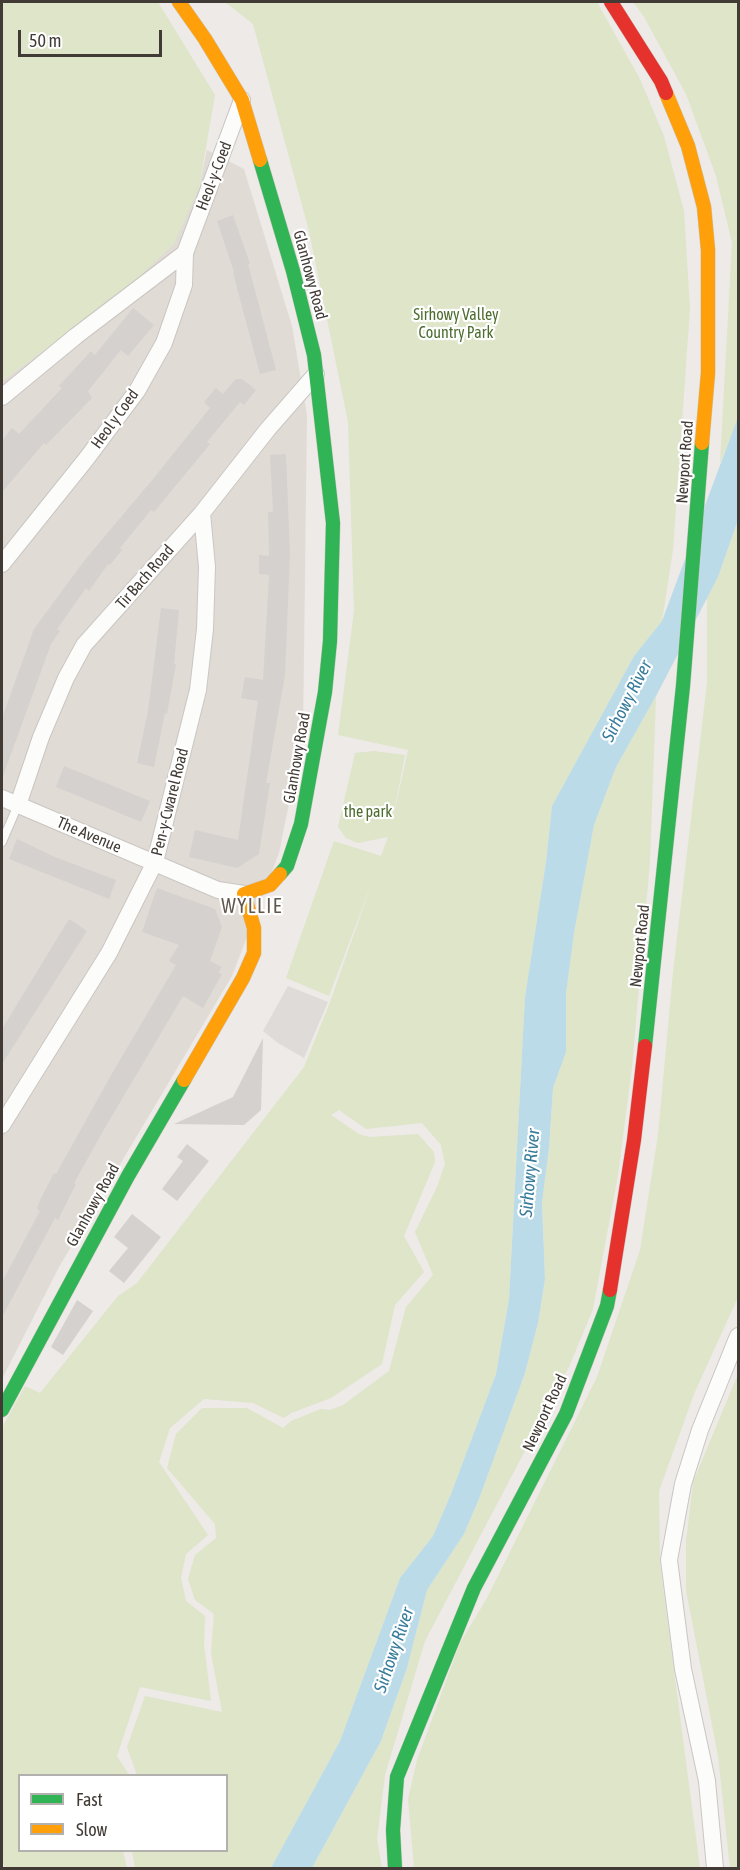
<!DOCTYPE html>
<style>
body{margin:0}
#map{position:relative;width:740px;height:1870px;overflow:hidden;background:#edeae7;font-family:"Asap Condensed",sans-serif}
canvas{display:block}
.frame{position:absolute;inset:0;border:3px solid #423b35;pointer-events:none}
.legend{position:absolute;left:18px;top:1774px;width:210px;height:78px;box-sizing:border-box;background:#fff;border:2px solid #b3b1ae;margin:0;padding:8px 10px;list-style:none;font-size:18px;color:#423b35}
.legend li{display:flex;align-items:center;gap:12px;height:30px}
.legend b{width:30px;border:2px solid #b3b1ae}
.scale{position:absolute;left:18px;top:30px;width:144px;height:27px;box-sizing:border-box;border:3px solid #423b35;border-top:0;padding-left:8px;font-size:18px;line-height:21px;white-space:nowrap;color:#423b35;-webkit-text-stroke:4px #fff;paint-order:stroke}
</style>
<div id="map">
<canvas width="740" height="1870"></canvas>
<div class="frame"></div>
<ul class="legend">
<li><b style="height:8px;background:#30b455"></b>Fast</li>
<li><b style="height:8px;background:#ff9f0a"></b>Slow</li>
</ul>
<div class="scale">50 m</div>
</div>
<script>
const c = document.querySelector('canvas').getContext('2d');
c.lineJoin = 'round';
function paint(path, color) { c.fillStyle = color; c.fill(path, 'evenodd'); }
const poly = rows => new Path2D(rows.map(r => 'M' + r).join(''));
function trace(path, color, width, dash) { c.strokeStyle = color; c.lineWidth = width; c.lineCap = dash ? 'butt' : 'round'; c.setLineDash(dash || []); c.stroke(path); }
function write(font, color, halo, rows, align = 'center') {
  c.font = font + ' "Asap Condensed",sans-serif'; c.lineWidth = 4.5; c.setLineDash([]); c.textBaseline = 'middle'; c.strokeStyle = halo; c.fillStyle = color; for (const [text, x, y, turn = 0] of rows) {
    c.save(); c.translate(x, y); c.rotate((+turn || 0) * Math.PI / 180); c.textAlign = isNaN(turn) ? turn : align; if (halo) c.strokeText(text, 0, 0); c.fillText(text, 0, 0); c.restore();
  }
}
paint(poly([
 [207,150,244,169,292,326,307,415,303,734,279,853,232,976,59,1267,2,1379,2,381,122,293,199,188]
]), '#e1dbd5');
paint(poly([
 [2,2,158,2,215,95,199,188,174,244,122,293,2,381],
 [225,2,597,2,640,79,664,136,684,211,690,308,673,550,662,621,634,656,552,806,546,862,525,997,509,1299,496,1374,451,1494,433,1536,400,1578,340,1741,271,1868,135,1868,132,1851,226,1850,226,1776,137,1775,127,1747,145,1696,222,1712,211,1653,214,1614,195,1600,188,1579,195,1555,216,1538,215,1524,167,1468,176,1434,202,1408,247,1408,283,1428,291,1421,321,1409,330,1410,343,1405,389,1371,406,1307,433,1275,415,1232,437,1187,445,1164,441,1145,422,1123,366,1129,339,1110,331,1115,359,1134,369,1137,418,1134,434,1152,435,1162,404,1236,424,1272,395,1305,382,1364,331,1398,291,1413,284,1418,253,1403,204,1399,170,1428,159,1462,208,1535,186,1554,181,1578,186,1601,205,1616,204,1645,211,1701,140,1687,117,1756,129,1775,20,1776,20,1850,123,1851,127,1868,5,1868,2,1860,2,1428,25,1386,40,1393,118,1296,137,1283,304,1067,329,1005,373,880,329,996,286,978,334,841,381,856,388,837,358,843,346,838,338,827,355,753,374,751,405,755,391,828,408,750,338,735,354,611,348,422,309,231,253,24],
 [633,2,736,2,738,9,738,419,720,463,732,243,716,176,686,94,644,17],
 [738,520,738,1297,694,1394,659,1491,660,1564,700,1868,414,1868,408,1799,417,1760,460,1643,487,1598,597,1377,640,1250,658,1135,673,972,707,683,707,598,718,577],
 [656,696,650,861,632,1067,618,1175,593,1309,569,1367,425,1641,385,1775,377,1839,382,1868,312,1868,381,1741,407,1668,427,1590,464,1534,479,1499,525,1373,538,1323,545,1279,542,1203,549,1148,553,1088,566,1052,566,994,574,933,594,825,616,767],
 [738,1374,738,1868,730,1868,718,1756,686,1590,686,1542,693,1482]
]), '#dee5c9');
paint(poly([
 [288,986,328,1002,304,1058,278,1043,263,1031]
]), '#dedbd8');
paint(poly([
 [738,417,738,520,718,577,656,696,616,767,594,825,574,933,566,994,566,1052,553,1088,549,1148,542,1203,545,1279,538,1323,525,1373,479,1499,464,1534,427,1590,407,1668,381,1741,312,1868,271,1868,340,1741,400,1578,433,1536,451,1494,496,1374,509,1299,525,997,546,862,552,806,634,656,662,621]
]), '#bbdbe8');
paint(poly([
 [233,215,250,264,248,264,276,370,260,374,233,273,234,272,217,221],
 [133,308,154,325,128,356,121,350,88,391,92,398,46,445,44,443,2,492,2,441,12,428,19,434,62,388,59,386,91,351,95,355],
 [236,379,242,379,256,390,244,405,240,402,207,442,210,444,154,512,151,510,120,548,122,550,110,565,108,564,89,591,86,588,57,629,60,631,51,644,3,776,2,775,2,718,34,629,84,561,153,479,210,408,204,402,216,388,223,394],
 [286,454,290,554,285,675,266,783,270,783,259,854,237,868,189,857,195,830,238,840,258,701,241,698,245,677,263,680,269,575,259,574,259,555,269,556,268,512,273,512,270,455],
 [161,608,179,610,174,664,176,664,167,714,165,713,154,767,137,763,148,711],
 [64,766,150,801,141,822,56,787],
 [17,839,55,857,116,880,109,899,9,859],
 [157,888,215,909,222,927,210,961,222,967,218,973,222,974,203,1008,183,996,106,1126,74,1183,76,1184,58,1220,55,1218,2,1317,2,1282,40,1211,37,1209,40,1200,54,1173,56,1174,114,1070,176,965,169,961,179,945,142,932],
 [69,919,87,931,2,1064,2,1029],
 [263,1038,261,1110,244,1125,174,1124,233,1097],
 [187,1144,209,1161,177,1201,162,1189,183,1161,177,1157],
 [132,1214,161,1237,124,1283,109,1271,128,1248,114,1237],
 [77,1300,93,1311,63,1355,51,1347]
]), '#d5d1ce');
const lane = poly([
 [2,842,18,805]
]);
const street = poly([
 [2,397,76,336,185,253],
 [2,564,87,458,137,391,164,343,184,285,185,253,242,100],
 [2,798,218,890,244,894],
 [18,805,41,737,66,678,84,645,202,513,268,429,316,374],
 [2,1125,109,953,155,862,198,690,205,629,207,567,202,513],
 [715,1868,707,1781,683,1669,669,1560,683,1484,700,1430,738,1336]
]);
const fast = poly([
 [260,160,293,271,314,355,333,523,330,641,325,692,301,824,287,866,280,874],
 [645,1046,683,686,702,443],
 [2,1410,128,1176,184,1080],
 [395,1868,393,1830,397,1777,474,1588,566,1414,607,1306,610,1290]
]);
const slow = poly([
 [179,2,205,39,242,100,260,160],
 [666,93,688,146,704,207,708,250,708,373,702,443],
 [184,1080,243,978,254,953,254,928,244,894,270,885,280,874]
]);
const jam = poly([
 [611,2,661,81,666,93],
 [610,1290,634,1140,645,1046]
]);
trace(lane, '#c9c6c3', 10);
trace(street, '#c9c6c3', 18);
trace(fast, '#ccc6bf', 15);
trace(slow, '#ccc6bf', 15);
trace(jam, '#ccc6bf', 15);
trace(lane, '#fcfcfb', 8);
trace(street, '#fcfcfb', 16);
trace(fast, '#30b455', 14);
trace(slow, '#ff9f0a', 14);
trace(jam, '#e5322d', 14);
write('16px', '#423b35', '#fff', [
 ["Heol-y-Coed",214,176,-69],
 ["Glanhowy Road",310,275,75],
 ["Heol y Coed",115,419,-54],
 ["Newport Road",685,462,-86],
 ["Tir Bach Road",145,577,-49],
 ["Glanhowy Road",297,758,-80],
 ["Pen-y-Cwarel Road",170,802,-76],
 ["The Avenue",89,835,23],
 ["Newport Road",640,946,-84],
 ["Glanhowy Road",93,1205,-61],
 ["Newport Road",545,1413,-65]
]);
write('16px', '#4d6d2f', '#fff', [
 ["Sirhowy Valley",456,315],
 ["Country Park",456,333],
 ["the park",368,812]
]);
write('italic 18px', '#387c9b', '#fff', [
 ["Sirhowy River",627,701,-63],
 ["Sirhowy River",530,1173,-85],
 ["Sirhowy River",394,1650,-71]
]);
c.letterSpacing = '1.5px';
write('20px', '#63584d', '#fff', [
 ["WYLLIE",252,907]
]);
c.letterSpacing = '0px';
</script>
